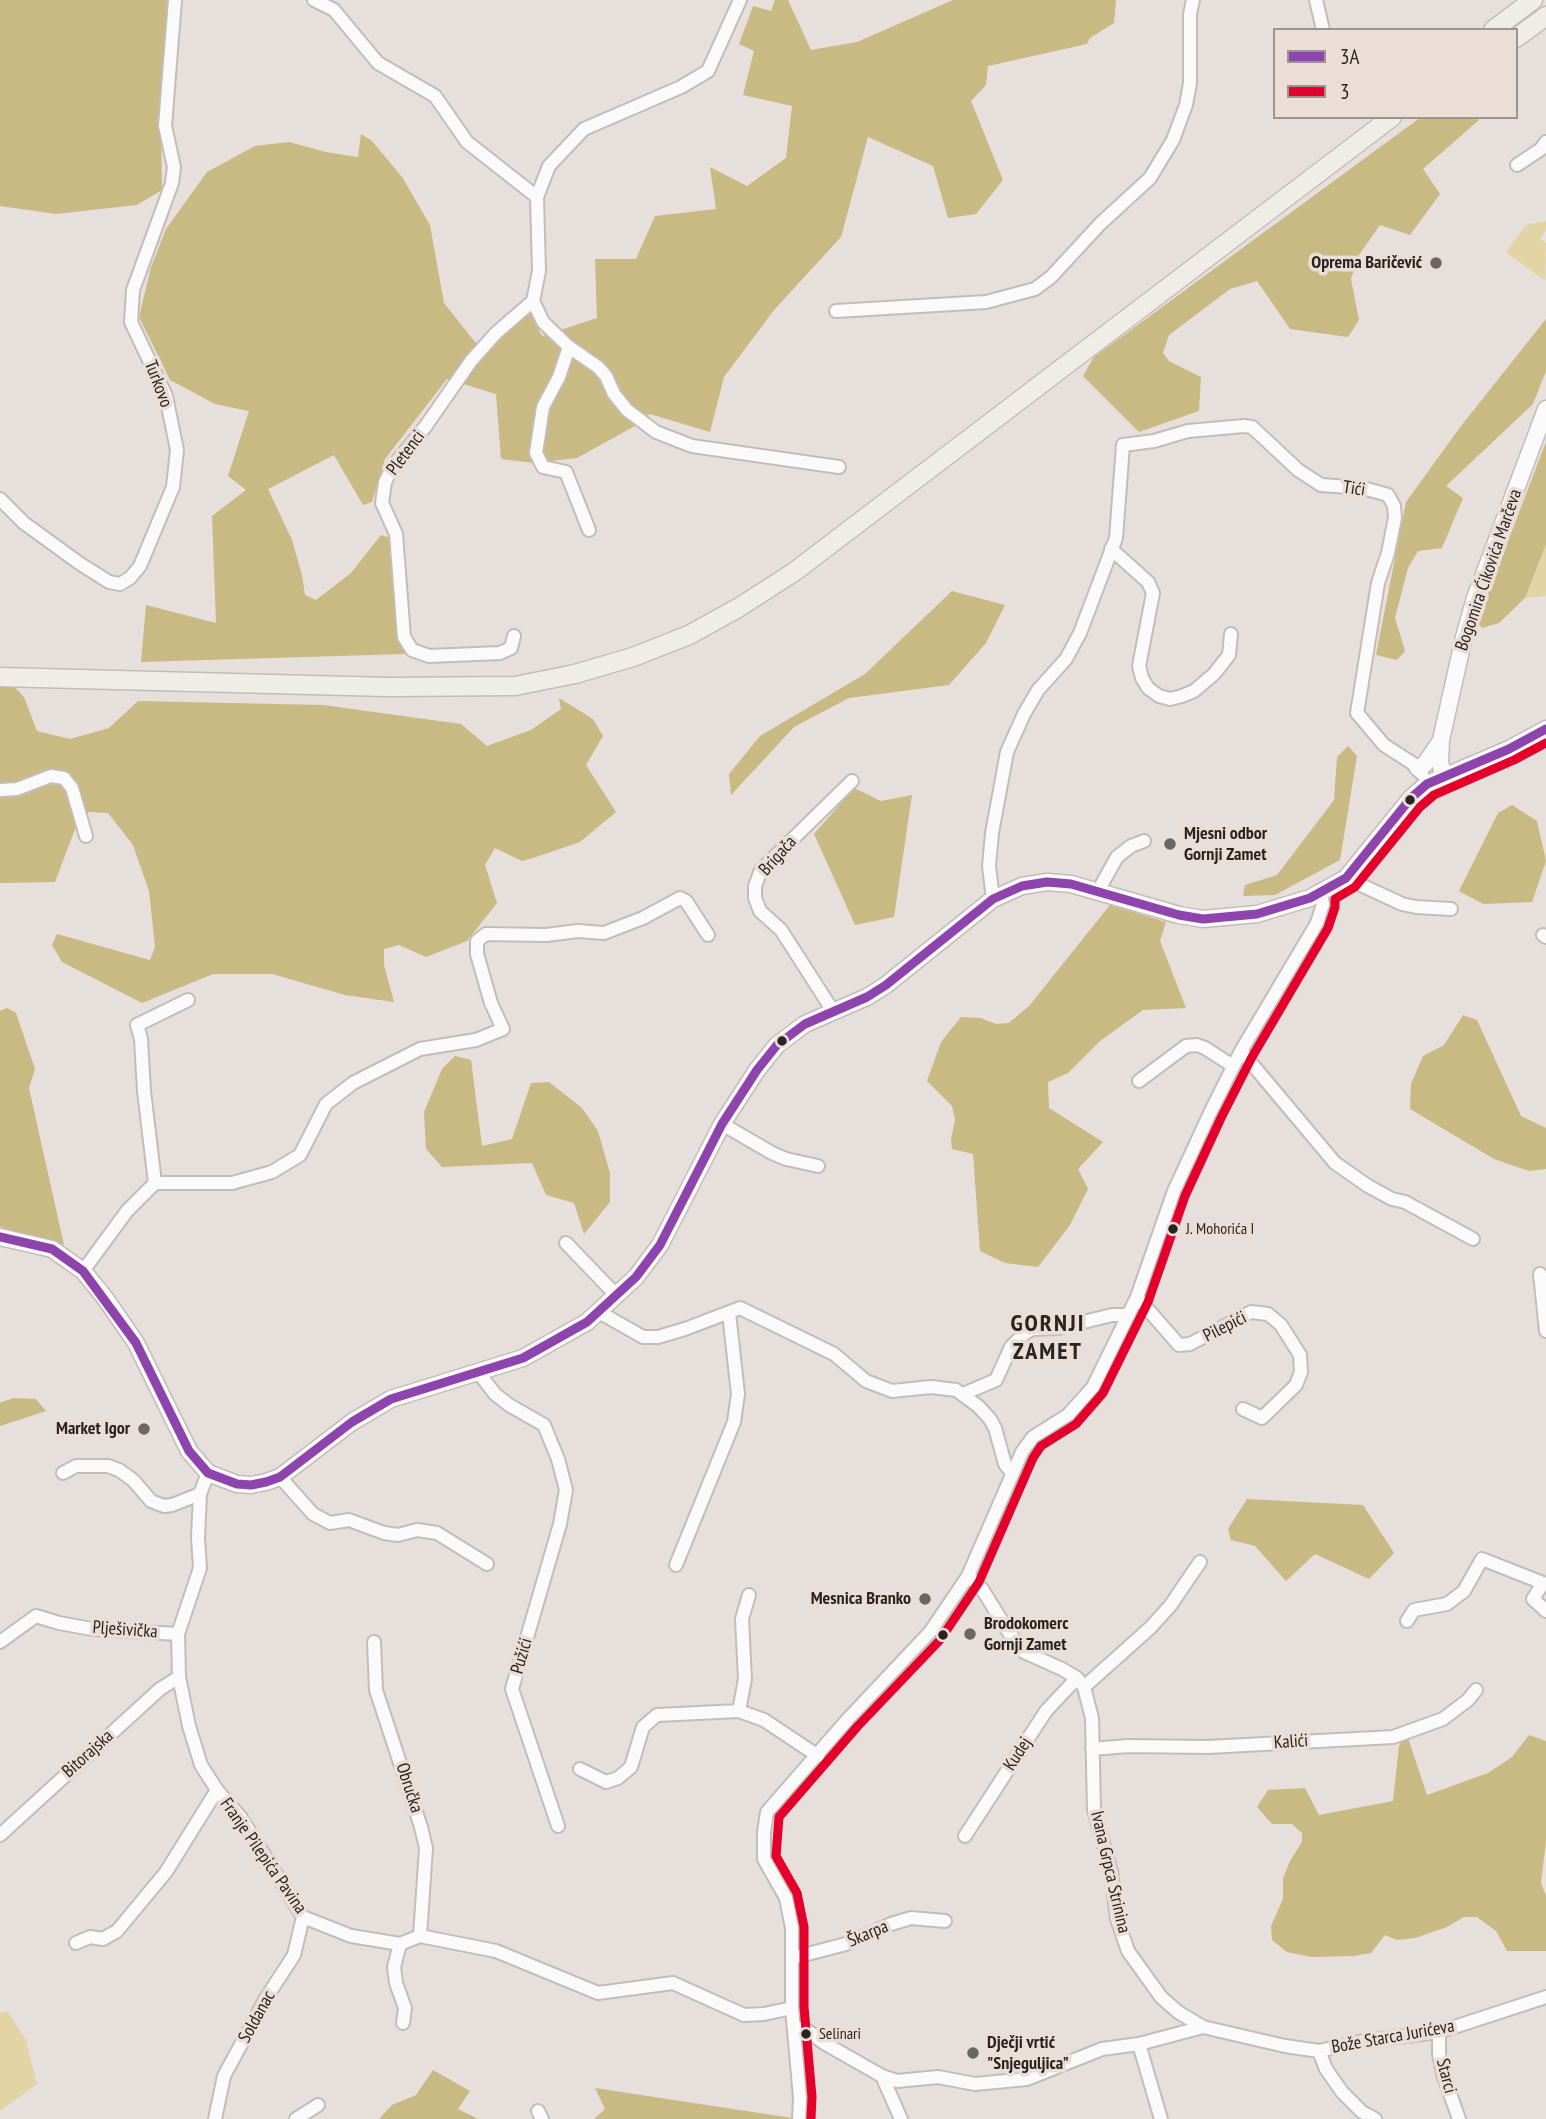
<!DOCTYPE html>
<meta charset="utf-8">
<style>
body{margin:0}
#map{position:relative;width:1546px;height:2119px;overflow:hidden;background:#e6dfdb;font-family:"PT Sans Narrow",sans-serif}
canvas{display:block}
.legend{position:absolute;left:1273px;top:28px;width:245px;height:91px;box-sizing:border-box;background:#ebded6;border:2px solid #9d948e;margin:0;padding:9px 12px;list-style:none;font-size:21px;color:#292422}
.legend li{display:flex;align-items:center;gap:14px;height:35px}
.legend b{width:35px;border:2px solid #9d948e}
</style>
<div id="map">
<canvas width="1546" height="2119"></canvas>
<ul class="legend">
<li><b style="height:9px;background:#8e44ad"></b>3A</li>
<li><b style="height:9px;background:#e4002b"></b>3</li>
</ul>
</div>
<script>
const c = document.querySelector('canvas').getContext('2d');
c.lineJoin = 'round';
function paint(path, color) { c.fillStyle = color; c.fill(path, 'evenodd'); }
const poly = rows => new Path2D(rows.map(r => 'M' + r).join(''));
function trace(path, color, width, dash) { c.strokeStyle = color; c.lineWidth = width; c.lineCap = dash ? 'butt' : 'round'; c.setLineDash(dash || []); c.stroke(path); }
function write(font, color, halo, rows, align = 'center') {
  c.font = font + ' "PT Sans Narrow",sans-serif'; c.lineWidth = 7; c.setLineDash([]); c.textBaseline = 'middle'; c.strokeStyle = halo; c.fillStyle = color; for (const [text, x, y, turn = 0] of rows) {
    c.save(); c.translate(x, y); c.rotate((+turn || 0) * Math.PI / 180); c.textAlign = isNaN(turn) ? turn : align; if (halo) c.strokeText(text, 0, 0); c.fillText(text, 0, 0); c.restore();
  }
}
paint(poly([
 [1546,221,1546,231,1540,238,1546,243,1545,281,1506,252,1526,225],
 [1546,544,1546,596,1525,598],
 [8,2012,26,2040,37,2084,0,2111,0,2013]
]), '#e3d4a5');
paint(poly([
 [0,0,167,0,161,126,162,190,137,205,56,214,0,206],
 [775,0,788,0,811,50,857,42,953,0,1116,0,1114,23,1090,38,1087,44,988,66,986,85,971,101,1003,180,976,214,948,218,933,166,868,137,841,237,774,310,724,377,710,432,650,414,633,427,577,458,534,463,501,459,496,394,447,379,385,459,372,502,363,505,334,455,268,489,292,540,302,575,305,595,316,600,351,573,381,535,390,538,404,654,141,662,146,605,216,623,212,516,246,490,228,476,249,411,215,404,170,380,139,317,151,267,166,229,207,172,255,146,289,142,326,152,358,157,361,134,372,141,402,177,430,225,444,303,475,342,490,346,530,313,542,336,597,318,595,259,636,259,655,216,716,209,710,167,747,186,786,158,792,106,743,95,754,51,739,44,753,6,771,11],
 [1421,117,1476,117,1479,120,1423,169,1440,194,1410,235,1380,225,1359,255,1351,279,1359,320,1348,337,1290,329,1257,281,1230,289,1169,335,1163,353,1169,361,1201,377,1199,411,1139,432,1083,376,1094,357],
 [1546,319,1546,371,1533,404,1446,486,1463,498,1442,548,1418,551,1408,568,1395,618,1405,651,1397,660,1376,655,1406,502,1461,426],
 [1546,442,1546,544,1525,598,1499,623,1482,628,1477,622],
 [952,591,1005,605,986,643,949,685,849,698,794,727,731,795,729,774,760,736,865,674],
 [0,672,24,697,37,731,70,739,109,728,138,701,323,705,461,724,487,746,531,730,561,709,559,698,593,719,603,736,586,765,616,812,580,842,533,858,522,861,495,848,485,865,497,903,467,941,426,957,399,945,384,949,384,965,394,1002,345,995,272,974,213,974,142,1003,62,962,52,945,57,934,150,960,155,947,149,891,133,845,108,813,89,812,77,824,55,882,0,883],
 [1348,746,1357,756,1340,860,1275,895,1243,896,1245,885,1277,875,1334,800,1337,757],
 [854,788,881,801,912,795,894,917,855,925,814,834],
 [1512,805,1537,821,1546,861,1532,902,1483,904,1459,891,1498,813],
 [1110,905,1166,922,1160,941,1186,1008,1143,1010,1100,1041,1068,1073,1048,1082,1049,1108,1103,1142,1078,1169,1088,1189,1070,1225,1038,1267,1005,1263,980,1251,973,1154,952,1149,951,1139,955,1120,952,1106,927,1081,941,1042,961,1017,981,1018,996,1024,1009,1023,1029,1006],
 [7,1008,16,1013,35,1069,29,1088,64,1245,0,1227,0,1011],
 [1463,1015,1477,1020,1521,1116,1546,1128,1546,1169,1529,1171,1494,1159,1410,1109,1411,1084,1423,1056,1444,1045],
 [455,1056,471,1060,482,1146,512,1139,531,1083,549,1082,582,1108,598,1131,610,1173,610,1202,584,1234,574,1203,546,1195,532,1163,442,1167,426,1149,424,1112,442,1069],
 [13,1398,36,1399,46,1411,0,1426,0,1403],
 [1247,1499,1363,1505,1394,1553,1369,1579,1315,1554,1286,1581,1255,1546,1231,1540,1228,1529],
 [1406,1732,1427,1795,1488,1773,1512,1757,1529,1735,1546,1741,1546,1841,1541,1883,1546,1896,1546,1951,1507,1951,1496,1931,1477,1917,1464,1917,1447,1927,1415,1938,1397,1940,1385,1935,1371,1953,1354,1956,1311,1957,1287,1952,1272,1940,1271,1926,1283,1899,1283,1879,1290,1861,1302,1842,1302,1833,1292,1824,1272,1824,1257,1807,1268,1790,1305,1788,1319,1815,1393,1801,1399,1746],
 [433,2070,470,2091,458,2109,478,2119,379,2119,392,2105,416,2095],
 [595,2088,792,2118,792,2119,594,2119,605,2109]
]), '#c9b983');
const minor = poly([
 [314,0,334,10,378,63,435,96,467,142,537,197],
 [1316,0,1323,30],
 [1517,165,1541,149,1546,142],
 [533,301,543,322,569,347,598,367,606,376,614,394,627,410,656,432,692,446,839,467],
 [836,311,986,302,1035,289,1051,277,1100,224,1150,178,1173,140,1186,105,1190,83,1190,14,1193,0],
 [569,347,559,377,543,407,536,453,543,467,566,472,589,530],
 [0,499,24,523,79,563,109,582,120,584,130,578,140,566,173,487,177,450,166,396,131,322,133,290,172,183,174,167,165,126,175,0],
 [1111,549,1148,582,1153,593,1139,666,1142,678,1148,688,1159,696,1170,699,1182,696,1194,691,1214,674,1229,655,1231,634],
 [514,636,511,648,500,653,429,656,412,650,404,637,396,534,382,503,385,482,393,466,425,427,471,361,496,333,533,301,539,271,537,197,549,166,584,129,681,87,708,71,740,0],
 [0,790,17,789,51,776,64,778,72,788,86,836],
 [1346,878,1402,904,1416,907,1451,909],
 [1098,891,1117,857,1131,846,1144,841],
 [993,899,989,866,992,833,1007,752,1024,714,1038,690,1066,659,1080,633,1116,538,1123,445,1154,441,1188,431,1244,426,1252,427,1298,470,1321,485,1363,488,1388,495,1394,506,1395,518,1388,553,1378,583,1357,713,1384,745,1412,763,1422,774],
 [1543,935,1546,937],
 [833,1011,781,930,760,911,755,898,755,886,761,870,852,781],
 [1241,1051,1335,1163,1368,1186,1392,1199,1405,1202,1473,1239],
 [1139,1081,1186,1046,1197,1045,1205,1048,1233,1066],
 [722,1124,772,1153,786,1159,818,1166],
 [155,1183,144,1091,141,1039,137,1025,188,1000],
 [566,1243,617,1296],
 [83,1271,127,1211,155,1183,232,1183,272,1172,300,1155,326,1104,353,1083,420,1049,476,1040,503,1029,491,1003,477,954,477,941,486,934,546,935,578,931,604,933,643,918,680,898,686,901,708,935],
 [1540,1274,1546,1331],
 [1137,1297,1179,1345,1190,1344,1251,1312,1268,1314,1281,1325,1300,1355,1301,1372,1296,1385,1262,1418,1243,1409],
 [599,1312,643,1337,658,1337,685,1329,740,1308,834,1354,866,1381,892,1391,931,1387,956,1390,978,1406,990,1419,995,1428,1005,1464,1012,1473],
 [478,1372,495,1394,509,1405,544,1425,558,1459,566,1490,560,1524,512,1689,558,1826],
 [963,1394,996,1380,1011,1347,1025,1333,1032,1329,1059,1328,1112,1315,1129,1315],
 [63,1473,76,1466,108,1466,119,1470,133,1480,151,1501,164,1506,172,1505,200,1494],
 [208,1473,200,1494,198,1538,200,1568,178,1634,179,1677,189,1726,201,1765,217,1790,241,1818,303,1917,351,1936,400,1944,420,1936,496,1951,598,1993,673,1983,744,2015,764,2014,792,2008],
 [280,1477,313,1514,330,1523,349,1520,384,1533,398,1535,417,1530,437,1533,487,1564],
 [676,1565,734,1422,738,1394,729,1313],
 [968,1576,982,1589,1008,1631,1024,1652,1062,1669,1077,1678,1084,1687,1092,1718,1094,1810,1111,1871,1117,1919,1128,1951,1161,1997,1178,2012,1203,2027],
 [1407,1621,1414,1610,1447,1604,1464,1591,1482,1559,1543,1583,1533,1599,1546,1611],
 [0,1642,36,1616,59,1623,92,1629,178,1634],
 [374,1642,376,1690,421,1827,426,1848,420,1936],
 [1084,1687,1150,1628,1170,1606,1200,1562],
 [739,1711,745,1679,742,1619,749,1595],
 [1092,1749,1128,1746,1208,1747,1393,1737,1443,1719,1468,1700,1476,1690],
 [580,1769,606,1782,618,1778,631,1767,643,1727,657,1715,739,1711,764,1720,818,1756],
 [0,1835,160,1689,179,1677],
 [965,1836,1046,1711,1077,1678],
 [76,1943,90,1937,103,1939,117,1931,166,1872,217,1790],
 [400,1944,394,1967,396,1983,405,2008,403,2023],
 [792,1958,846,1944,891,1924,911,1918,945,1921],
 [795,2027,808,2031,824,2043,882,2076,897,2081,938,2077,975,2084,1027,2079,1102,2049,1139,2044,1203,2027,1285,2046,1319,2051,1363,2041,1439,2032,1546,1997],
 [1439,2032,1439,2054,1443,2074,1459,2119],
 [1139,2044,1161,2119],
 [1319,2051,1326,2069,1342,2092,1362,2112,1375,2119],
 [882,2076,901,2119],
 [538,2111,542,2119],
 [215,2119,224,2076,266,1998,294,1955,303,1917],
 [296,2119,318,2105],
 [799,2119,800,2098,792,2008,792,1928,786,1898,764,1859,764,1832,767,1812,848,1719,930,1632,968,1576,1022,1452,1033,1437,1068,1415,1093,1387,1137,1297,1174,1191,1210,1113,1241,1051,1317,923,1323,904,1321,893]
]);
const tertiary = poly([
 [1418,768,1425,764,1440,742],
 [1443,776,1440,761,1441,740,1464,637,1475,598,1546,409],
 [0,1237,52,1249,83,1271,105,1298,136,1343,189,1451,208,1473,237,1484,251,1485,266,1482,280,1477,352,1422,391,1399,523,1358,587,1322,636,1277,660,1245,722,1124,757,1070,777,1045,805,1024,867,997,886,985,993,899,1022,886,1047,882,1071,884,1179,915,1203,919,1257,914,1310,898,1346,878,1411,798,1427,784,1509,749,1546,729]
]);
const secondary = poly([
 [1493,30,1533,0],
 [1516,38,1546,16],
 [0,677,388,687,515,686,575,674,633,657,689,635,738,608,794,572,1392,117]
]);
trace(minor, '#c3bdba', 16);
trace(tertiary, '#c3bdba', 19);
trace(secondary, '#c3bdba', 21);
trace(minor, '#fbfafa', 12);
trace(tertiary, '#fbfafa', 16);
trace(secondary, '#f0ede7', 18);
trace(poly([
 [0,1237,52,1249,83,1271,136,1343,189,1451,208,1473,237,1484,251,1485,266,1482,280,1477,352,1422,391,1399,523,1358,587,1322,636,1277,660,1245,722,1124,757,1070,777,1045,805,1024,867,997,886,985,993,899,1022,886,1047,882,1071,884,1179,915,1203,919,1257,914,1310,898,1346,878,1411,798,1427,784,1509,749,1546,729]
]), '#8e44ad', 9);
trace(poly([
 [811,2119,812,2097,804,2007,804,1927,797,1893,776,1856,779,1817,857,1727,940,1640,979,1582,1033,1458,1041,1446,1076,1424,1103,1393,1148,1302,1185,1196,1221,1118,1252,1057,1328,928,1335,907,1335,899,1355,887,1420,807,1434,795,1514,760,1546,743]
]), '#e4002b', 9);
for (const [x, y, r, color] of [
 [1436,263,7,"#6b6563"],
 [1410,800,6,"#292422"],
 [1170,844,7,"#6b6563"],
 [782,1041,6,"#292422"],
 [1173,1229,6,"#292422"],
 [144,1429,7,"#6b6563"],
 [925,1599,7,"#6b6563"],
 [970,1634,7,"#6b6563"],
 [943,1635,6,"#292422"],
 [806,2034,6,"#292422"],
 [973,2053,7,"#6b6563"]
]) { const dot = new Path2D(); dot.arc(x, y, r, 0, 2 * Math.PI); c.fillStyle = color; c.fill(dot); trace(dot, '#ebded6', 2.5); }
write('16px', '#292422', '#ebded6', [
 ["J. Mohorića I",1186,1229],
 ["Selinari",819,2034]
], 'left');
write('bold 18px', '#292422', '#ebded6', [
 ["Oprema Baričević",1422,263],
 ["Mjesni odbor",1184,834,"left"],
 ["Gornji Zamet",1184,855,"left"],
 ["Market Igor",130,1429],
 ["Mesnica Branko",911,1599],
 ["Brodokomerc",984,1624,"left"],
 ["Gornji Zamet",984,1645,"left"],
 ["Dječji vrtić",987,2043,"left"],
 ["\"Snjeguljica\"",987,2064,"left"]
], 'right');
write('18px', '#292422', '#ebded6', [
 ["Turkovo",158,384,69],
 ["Pletenci",406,453,-53],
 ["Tići",1354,489,8],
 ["Bogomira Ćikovića Marčeva",1489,570,-71],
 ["Brigača",778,856,-48],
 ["Pilepići",1225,1327,-27],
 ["Plješivička",125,1630,4],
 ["Pužići",522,1656,-74],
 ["Kalići",1291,1742,-4],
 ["Bitorajska",88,1754,-42],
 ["Kudej",1018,1754,-57],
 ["Obručka",409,1788,72],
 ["Franje Pilepića Pavina",263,1856,55],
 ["Ivana Grpca Strinina",1110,1872,77],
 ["Škarpa",868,1934,-23],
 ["Soldanac",257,2017,-61],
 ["Bože Starca Jurićeva",1393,2037,-10],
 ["Starci",1446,2076,76]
]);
c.letterSpacing = '2px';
write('bold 24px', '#292422', '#ebded6', [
 ["GORNJI",1048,1324],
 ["ZAMET",1048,1352]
]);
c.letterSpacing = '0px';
</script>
